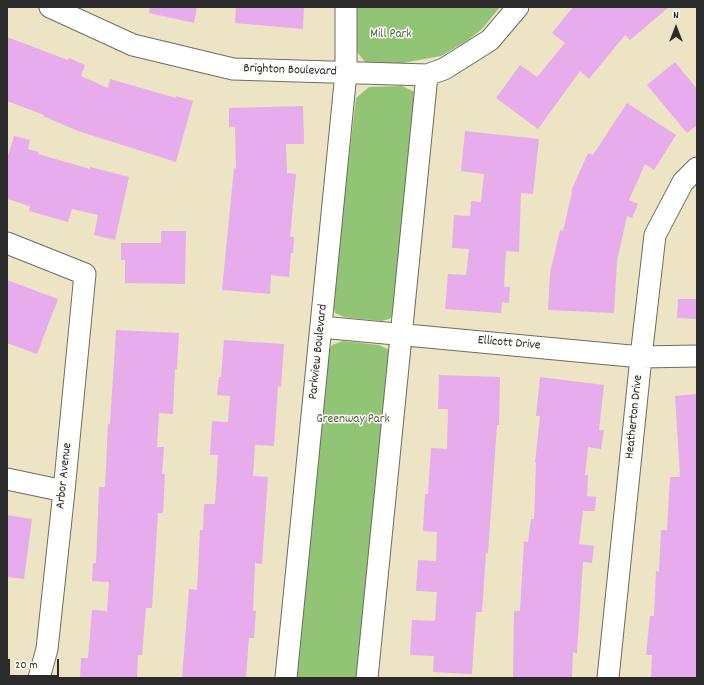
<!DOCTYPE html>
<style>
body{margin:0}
#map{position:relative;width:704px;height:685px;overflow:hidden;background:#ede4c5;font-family:Dekko,sans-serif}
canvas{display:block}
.frame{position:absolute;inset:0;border:8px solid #2b2b2b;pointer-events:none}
.north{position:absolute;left:656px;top:8px;width:40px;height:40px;-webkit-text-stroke:3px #fdfcf7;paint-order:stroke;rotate:0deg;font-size:11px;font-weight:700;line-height:16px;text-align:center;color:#2b2b2b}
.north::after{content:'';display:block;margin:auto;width:14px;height:18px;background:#2b2b2b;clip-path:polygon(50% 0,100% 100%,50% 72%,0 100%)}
.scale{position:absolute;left:8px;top:659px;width:51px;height:18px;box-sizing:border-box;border:2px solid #2b2b2b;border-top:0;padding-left:5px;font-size:12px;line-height:14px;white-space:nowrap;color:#2b2b2b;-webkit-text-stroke:3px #fdfcf7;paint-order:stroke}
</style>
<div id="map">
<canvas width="704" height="685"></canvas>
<div class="frame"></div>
<div class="north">N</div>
<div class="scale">20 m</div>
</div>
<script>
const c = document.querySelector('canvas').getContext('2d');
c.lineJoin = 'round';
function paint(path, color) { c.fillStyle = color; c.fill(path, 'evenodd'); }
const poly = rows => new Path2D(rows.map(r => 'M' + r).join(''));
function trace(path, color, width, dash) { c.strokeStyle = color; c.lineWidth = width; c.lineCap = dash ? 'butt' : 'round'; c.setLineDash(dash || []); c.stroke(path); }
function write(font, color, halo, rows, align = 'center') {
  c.font = font + ' Dekko,sans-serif'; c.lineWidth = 3; c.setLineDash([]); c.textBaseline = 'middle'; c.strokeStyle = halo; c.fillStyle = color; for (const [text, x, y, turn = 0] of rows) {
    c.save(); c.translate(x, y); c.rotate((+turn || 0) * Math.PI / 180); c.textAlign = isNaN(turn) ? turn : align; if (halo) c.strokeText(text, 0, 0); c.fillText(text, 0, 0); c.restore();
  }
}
paint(poly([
 [356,7,500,7,482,29,468,40,441,56,392,65,367,64,356,51],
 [402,86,415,92,420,101,397,314,389,319,381,321,344,317,335,313,332,300,356,98,369,87],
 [343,341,379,345,389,350,392,360,360,678,294,678,326,355,332,345]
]), '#92c475');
paint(poly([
 [150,7,197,7,194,23,149,13],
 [236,7,304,7,303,29,235,23],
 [573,7,669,7,630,40,625,35,589,79,580,71,538,129,496,98,520,65,537,77,565,43,552,33],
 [7,37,68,60,69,58,85,65,81,76,108,88,110,79,176,98,176,96,193,101,176,162,78,131,43,116,44,115,7,101],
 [675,62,697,89,697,125,687,133,647,85],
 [627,103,676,135,654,170,645,164,629,200,638,204,632,218,627,216,617,261,614,313,548,310,550,273,560,230,563,231,572,192,571,191,588,153,593,155],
 [303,106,304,144,286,144,287,173,296,174,290,237,294,237,293,253,291,253,289,277,271,275,270,294,222,290,234,168,236,169,235,127,229,127,229,108],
 [465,131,539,139,533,194,521,193,519,252,506,251,504,287,510,287,509,303,502,302,501,313,445,309,448,274,466,275,469,249,452,248,454,215,470,216,471,201,481,202,484,174,461,171],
 [14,136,30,140,28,149,39,152,38,154,90,169,90,167,129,177,115,240,94,235,98,215,72,209,68,222,29,211,30,206,7,199,7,159],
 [161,231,186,231,185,284,125,283,125,260,121,260,121,243,161,243],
 [7,280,58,299,37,354,7,343],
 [678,299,697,299,697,319,677,318],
 [116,330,179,333,177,369,175,369,173,414,159,413,157,447,164,447,162,474,165,474,163,513,158,513,152,608,146,608,142,655,138,655,137,678,80,678,81,658,88,658,92,610,107,611,109,582,92,581,93,563,96,563,99,487,105,487,108,424,110,424],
 [224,340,284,344,281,387,278,386,274,446,255,445,253,476,268,477,262,564,255,563,253,610,256,611,254,638,249,638,246,678,182,678,189,589,197,590,200,530,203,530,204,504,215,504,218,455,210,455,212,421,228,422,230,396,217,395,219,377,221,377],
 [439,375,500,377,499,425,497,425,488,553,486,553,482,612,476,612,472,674,433,672,434,656,410,655,412,620,435,621,437,592,416,591,418,560,436,561,437,532,423,531,425,494,428,494,431,448,447,449,448,409,438,409],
 [540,377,604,385,599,430,604,430,601,449,588,447,585,475,588,475,587,496,596,497,595,511,583,511,579,544,594,546,592,563,583,562,577,653,573,653,572,678,513,678,514,611,520,611,524,541,528,542,531,519,534,519,536,463,535,463,540,416,536,416],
 [697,394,697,678,651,678,652,655,646,655,650,616,654,616,656,571,659,571,661,530,667,530,670,477,680,477,675,396],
 [7,515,32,519,24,579,7,577]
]), '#e6acec');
const minor = poly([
 [50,7,133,45,233,69,427,75,444,69,490,40,518,7],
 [7,243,85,274,64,491,47,649,39,678],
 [321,327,641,357,697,356],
 [7,479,64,491],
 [286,678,346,73,346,7],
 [367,678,427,75],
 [608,678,641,357,655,235,683,182,697,168]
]);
trace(minor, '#6f6c61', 23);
trace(minor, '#fff', 21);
write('13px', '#4f6145', '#fdfcf7', [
 ["Mill Park",391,35],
 ["Greenway Park",353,420]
]);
write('13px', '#2b2b2b', '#fdfcf7', [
 ["Brighton Boulevard",290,71,2],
 ["Ellicott Drive",509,344,5],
 ["Parkview Boulevard",319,352,-84],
 ["Heatherton Drive",635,417,-84],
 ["Arbor Avenue",65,476,-84]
]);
</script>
